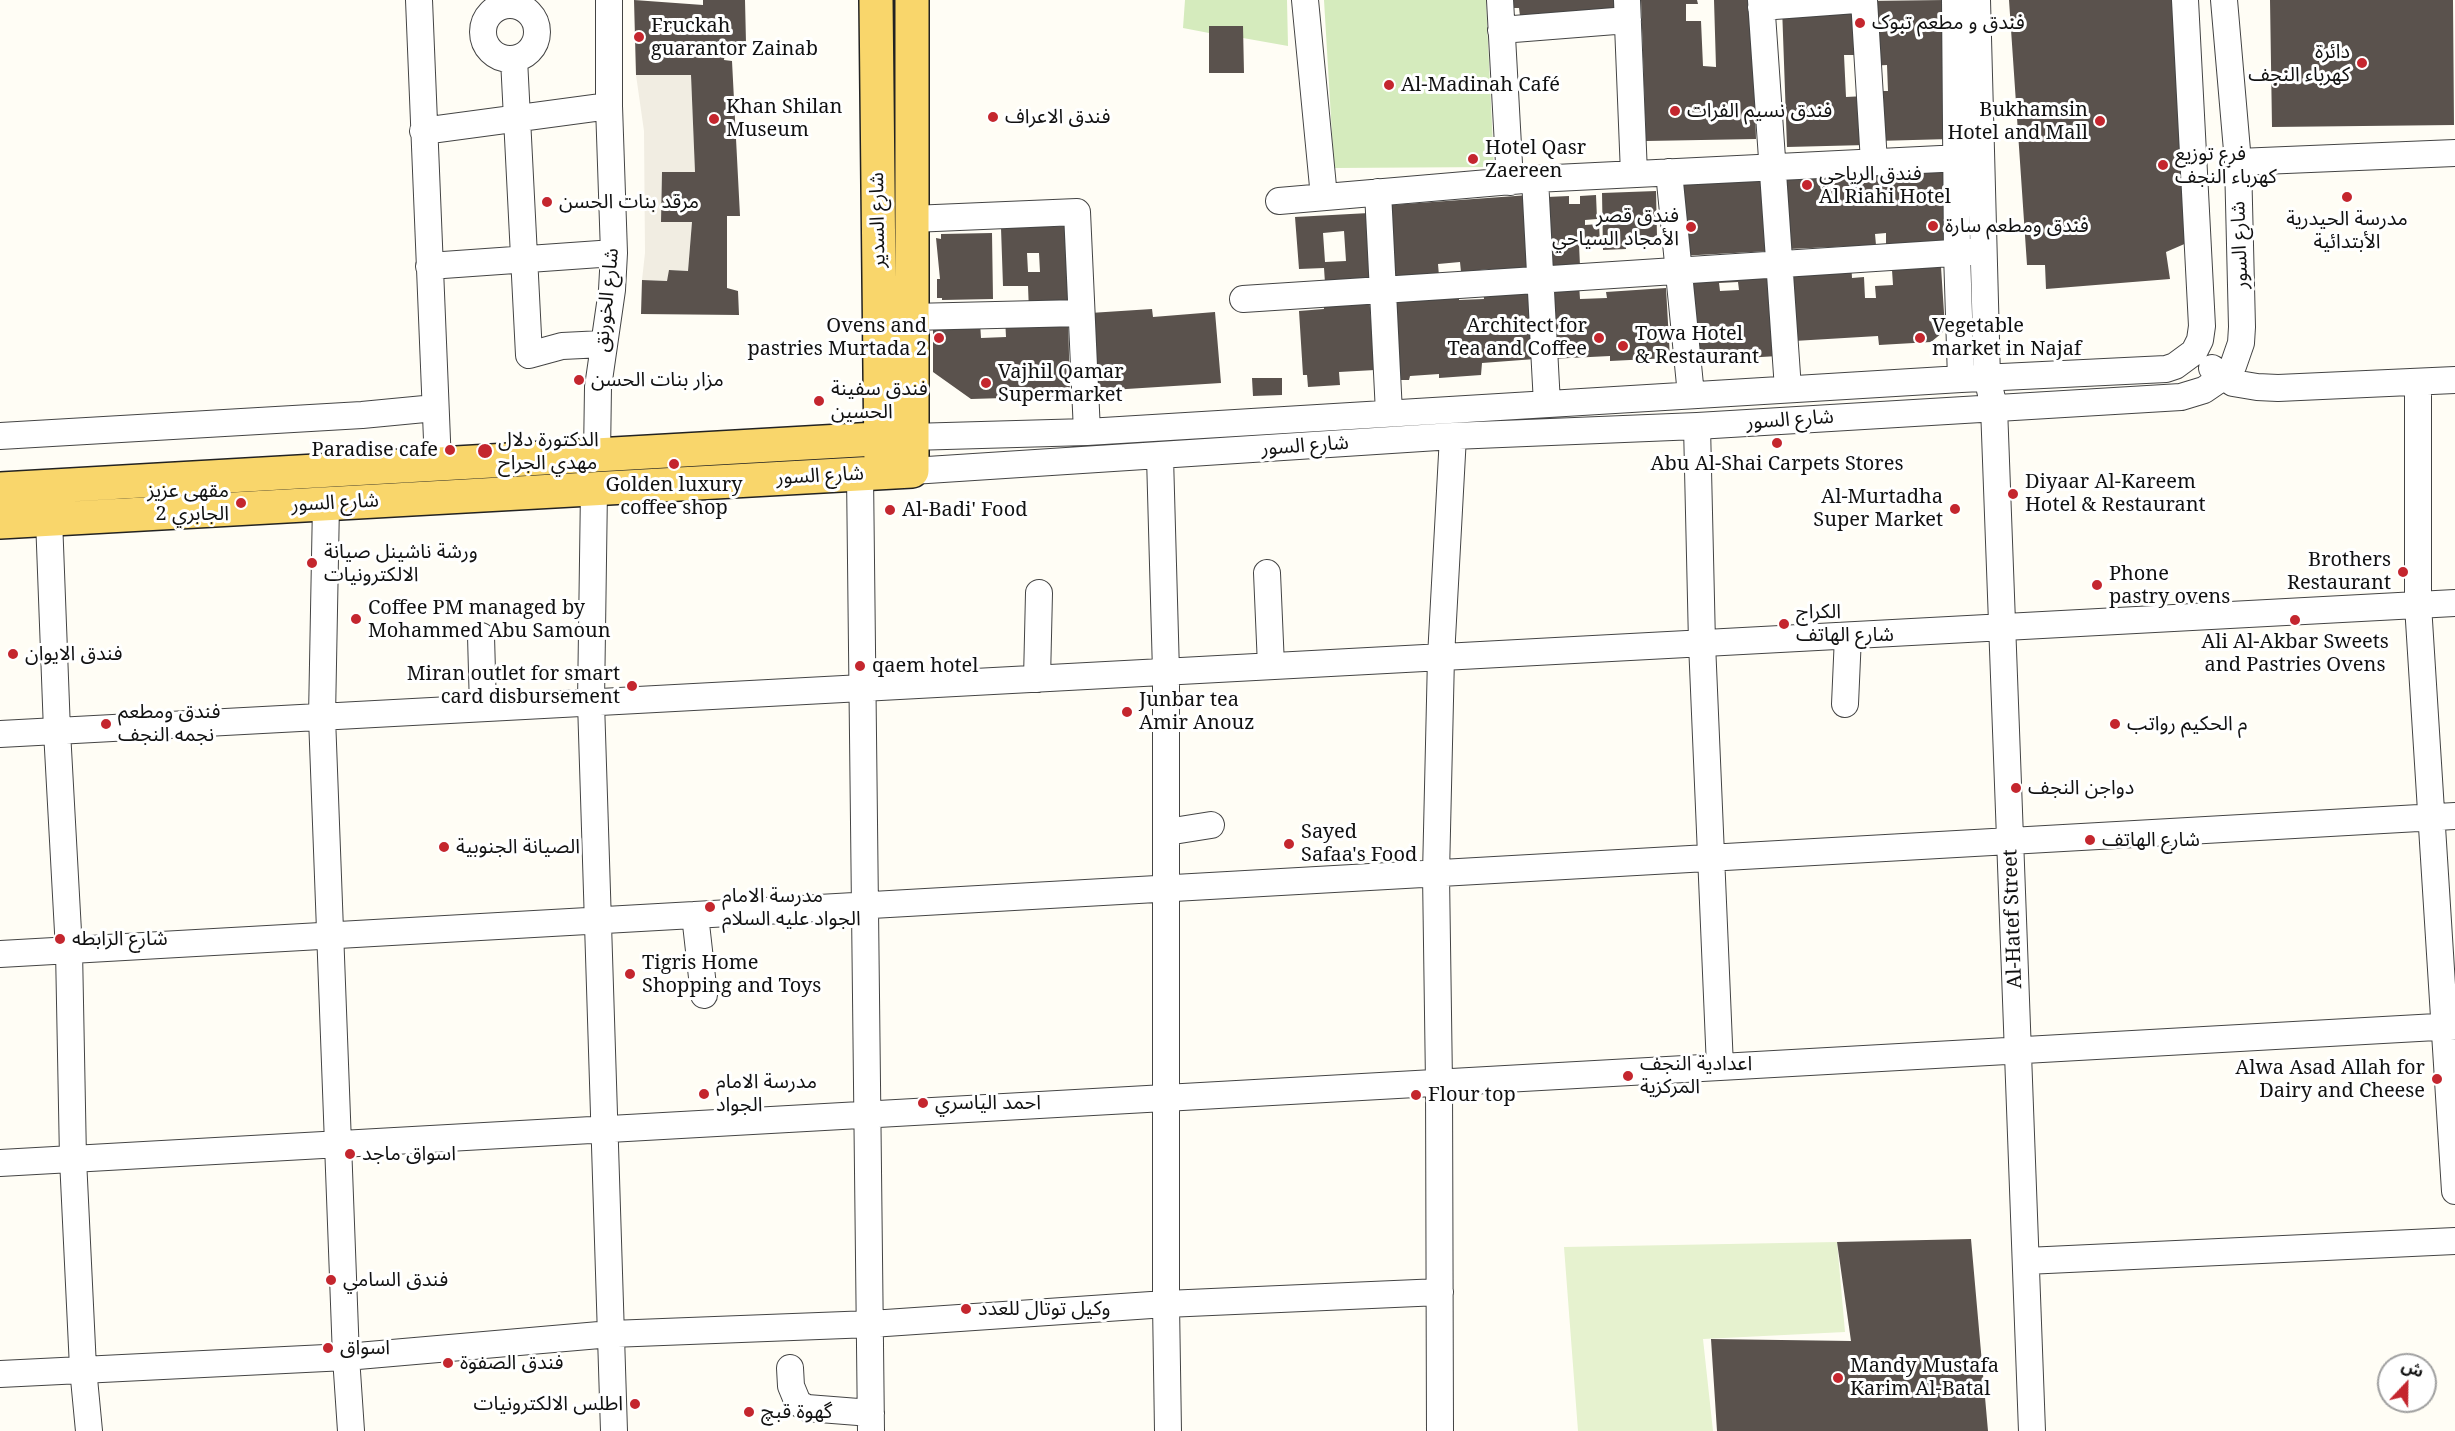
<!DOCTYPE html>
<meta charset="utf-8">
<style>
body{margin:0}
#map{position:relative;width:2455px;height:1431px;overflow:hidden;background:#fffdf5;font-family:"Noto Serif","Noto Sans Arabic",serif}
canvas{display:block}
.north{position:absolute;left:2377px;top:1353px;width:60px;height:60px;box-sizing:border-box;background:#fff;border:2px solid #a0a0a0;border-radius:50%;rotate:22deg;font-size:16px;font-weight:700;line-height:24px;text-align:center;color:#111}
.north::after{content:'';display:block;margin:auto;width:21px;height:27px;background:#c4262e;clip-path:polygon(50% 0,100% 100%,50% 72%,0 100%)}
</style>
<div id="map">
<canvas width="2455" height="1431"></canvas>
<div class="north">ش</div>
</div>
<script>
const c = document.querySelector('canvas').getContext('2d');
c.lineJoin = 'round';
function paint(path, color) {
  c.fillStyle = color;
  c.fill(path, 'evenodd');
}
function poly(rows) {
  const path = new Path2D();
  for (const r of rows) {
    if (r.length === 3) {
      path.moveTo(r[0] + r[2], r[1]);
      path.arc(r[0], r[1], r[2], 0, 2 * Math.PI);
      continue;
    }
    path.moveTo(r[0], r[1]);
    for (let i = 2; i < r.length; i += 2) path.lineTo(r[i], r[i + 1]);
  }
  return path;
}
function trace(path, color, width, dash) {
  c.strokeStyle = color;
  c.lineWidth = width;
  c.lineCap = dash ? 'butt' : 'round';
  c.setLineDash(dash || []);
  c.stroke(path);
}
function write(font, color, halo, rows, align = 'center') {
  c.font = font + ' "Noto Serif","Noto Sans Arabic",serif';
  c.lineWidth = 6;
  c.setLineDash([]);
  c.textBaseline = 'middle';
  c.strokeStyle = halo;
  c.fillStyle = color;
  for (const [text, x, y, turn = 0] of rows) {
    c.save();
    c.translate(x, y);
    c.rotate((+turn || 0) * Math.PI / 180);
    c.textAlign = isNaN(turn) ? turn : align;
    if (halo) c.strokeText(text, 0, 0);
    c.fillText(text, 0, 0);
    c.restore();
  }
}
paint(poly([
 [1185,0,1287,0,1288,46,1243,38,1243,26,1210,26,1209,33,1183,28],
 [1324,0,1486,0,1494,167,1334,168]
]), '#d5ebbd');
paint(poly([
 [1837,1242,1845,1332,1703,1339,1713,1431,1578,1431,1564,1247]
]), '#e6f2cf');
paint(poly([
 [636,75,691,75,695,172,662,172,661,222,692,222,688,271,670,270,667,281,642,280,645,253,644,131]
]), '#f1ede2');
paint(poly([
 [634,0,703,5,703,0,745,0,746,43,726,42,724,60,732,61,740,216,727,216,727,288,738,291,739,315,641,314,642,280,667,281,669,270,688,271,692,222,661,222,662,172,695,172,691,75,636,75],
 [1509,0,1622,0,1617,12,1520,16,1519,8,1510,8],
 [1641,0,1697,0,1698,4,1686,4,1686,21,1701,21,1703,66,1716,67,1714,0,1752,0,1756,139,1646,141],
 [1945,0,1950,139,1876,141,1874,91,1888,91,1887,65,1869,66,1866,1],
 [2009,0,2175,0,2189,242,2166,252,2170,279,2046,289,2045,265,2027,265],
 [2270,0,2453,0,2454,125,2272,127],
 [1856,4,1858,55,1844,55,1846,97,1865,96,1866,145,1787,147,1782,7],
 [1209,26,1243,26,1244,73,1209,73],
 [1945,167,1948,248,1886,250,1886,233,1875,234,1876,245,1789,249,1785,173],
 [1765,175,1770,251,1680,256,1677,179],
 [1656,191,1657,237,1626,238,1626,249,1603,250,1602,193],
 [1529,195,1535,271,1489,275,1489,269,1461,272,1460,262,1438,264,1439,276,1459,295,1459,300,1484,299,1483,288,1530,285,1535,359,1482,363,1481,375,1439,378,1439,374,1410,376,1409,380,1374,380,1375,370,1339,372,1340,385,1308,387,1307,375,1303,375,1299,311,1324,309,1323,298,1369,295,1374,360,1373,281,1325,283,1324,268,1299,269,1295,217,1369,213,1385,237,1393,237,1391,205],
 [1344,231,1346,261,1325,262,1323,233],
 [1596,195,1597,219,1585,220,1585,225,1599,224,1600,244,1579,244,1580,266,1550,267,1547,197,1569,196,1569,204,1580,204,1580,196],
 [1066,226,1069,310,1029,311,1028,286,1003,286,1001,228],
 [1027,253,1039,253,1040,272,1028,272],
 [992,233,993,299,942,300,942,298,937,298,937,279,940,279,936,238,941,239,941,234],
 [1851,261,1852,278,1864,277,1865,298,1876,298,1875,286,1893,285,1892,270,1941,267,1945,328,1942,333,1931,342,1879,345,1878,336,1794,341,1789,265],
 [1772,267,1778,356,1694,361,1687,272],
 [1738,282,1739,290,1720,291,1719,283],
 [1579,284,1580,299,1607,298,1606,292,1666,288,1670,358,1610,361,1610,356,1550,359,1545,285],
 [1152,309,1153,317,1215,312,1221,383,1095,391,1090,313],
 [1068,315,1070,396,971,399,933,372,933,324,980,322,981,338,1006,337,1005,318],
 [1252,378,1282,378,1282,395,1253,396],
 [1971,1239,1988,1431,1717,1431,1711,1339,1851,1341,1837,1242]
]), '#5a524d');
const minor = poly([
 [419,0,438,464],
 [1305,0,1324,197],
 [1500,0,1510,182],
 [1627,0,1634,174],
 [1761,0,1788,389],
 [1864,0,1874,162],
 [1955,0,1957,253,1961,379],
 [1977,0,1987,377,1994,407,2032,1431],
 [510,32,27],
 [1761,7,1856,0],
 [1501,30,1628,20],
 [514,59,529,355,562,346,603,344],
 [423,131,609,106],
 [2238,162,2455,153],
 [1669,172,1691,395],
 [1535,179,1547,404],
 [1378,192,1389,413],
 [1279,201,1535,179,1981,157],
 [912,219,1077,212,1087,432],
 [429,266,614,253],
 [1243,299,1983,251],
 [911,317,1081,313],
 [2212,368,2233,383,2257,387,2278,388,2455,380],
 [2418,382,2418,605,2455,1191],
 [1697,426,1702,643,1720,1067],
 [0,436,362,415,435,408],
 [911,437,1087,432,1961,379,2166,369,2175,366,2194,352,2200,340,2202,326,2185,0],
 [597,455,598,387,612,290,614,253,609,106,609,0],
 [1160,457,1166,672,1166,1304,1168,1431],
 [912,471,1453,436,1697,426,2181,397,2204,390,2223,377,2233,366,2241,343,2242,327,2238,162,2224,0],
 [860,474,871,1431],
 [594,489,591,702,614,1431],
 [326,504,322,717,346,1357,351,1431],
 [49,519,57,731,69,950,73,1159,83,1368,89,1431],
 [1267,573,1271,666],
 [481,636,483,708],
 [1037,679,1039,593],
 [1845,704,1848,636],
 [0,734,2455,603],
 [1167,832,1211,825],
 [695,915,704,995],
 [0,954,2455,816],
 [0,1163,2455,1026],
 [2026,1261,2455,1241],
 [790,1368,791,1386,798,1403,807,1408,871,1413],
 [0,1374,346,1357,611,1334,871,1324,1166,1304,1440,1292],
 [1440,1431,1439,1083,1436,874,1441,657,1453,436]
]);
const major = poly([
 [876,0,881,462],
 [0,489,911,437],
 [0,522,912,471,912,0]
]);
trace(minor, '#444', 28);
trace(major, '#222', 36);
trace(minor, '#fff', 26);
trace(major, '#f9d66b', 33);
for (const [x, y, r, color] of [
 [1860,23,6,"#c4262e"],
 [639,37,6,"#c4262e"],
 [2362,63,6,"#c4262e"],
 [1389,85,6,"#c4262e"],
 [1675,111,6,"#c4262e"],
 [993,117,6,"#c4262e"],
 [714,119,6,"#c4262e"],
 [2100,121,6,"#c4262e"],
 [1473,159,6,"#c4262e"],
 [2163,165,6,"#c4262e"],
 [1807,185,6,"#c4262e"],
 [2347,197,6,"#c4262e"],
 [547,202,6,"#c4262e"],
 [1933,226,6,"#c4262e"],
 [1691,227,6,"#c4262e"],
 [939,338,6,"#c4262e"],
 [1599,338,6,"#c4262e"],
 [1920,338,6,"#c4262e"],
 [1623,346,6,"#c4262e"],
 [579,380,6,"#c4262e"],
 [986,383,6,"#c4262e"],
 [819,401,6,"#c4262e"],
 [1777,443,6,"#c4262e"],
 [450,450,6,"#c4262e"],
 [485,451,8,"#c4262e"],
 [674,464,6,"#c4262e"],
 [2013,494,6,"#c4262e"],
 [241,503,6,"#c4262e"],
 [1955,509,6,"#c4262e"],
 [890,510,6,"#c4262e"],
 [312,563,6,"#c4262e"],
 [2403,572,6,"#c4262e"],
 [2097,585,6,"#c4262e"],
 [356,619,6,"#c4262e"],
 [2295,620,6,"#c4262e"],
 [1784,624,6,"#c4262e"],
 [13,654,6,"#c4262e"],
 [860,666,6,"#c4262e"],
 [632,686,6,"#c4262e"],
 [1127,712,6,"#c4262e"],
 [106,724,6,"#c4262e"],
 [2115,724,6,"#c4262e"],
 [2016,788,6,"#c4262e"],
 [2090,840,6,"#c4262e"],
 [1289,844,6,"#c4262e"],
 [444,847,6,"#c4262e"],
 [710,907,6,"#c4262e"],
 [60,939,6,"#c4262e"],
 [630,974,6,"#c4262e"],
 [1628,1076,6,"#c4262e"],
 [2437,1079,6,"#c4262e"],
 [704,1094,6,"#c4262e"],
 [1416,1095,6,"#c4262e"],
 [923,1103,6,"#c4262e"],
 [350,1154,6,"#c4262e"],
 [331,1280,6,"#c4262e"],
 [966,1309,6,"#c4262e"],
 [328,1348,6,"#c4262e"],
 [448,1363,6,"#c4262e"],
 [1838,1378,6,"#c4262e"],
 [635,1404,6,"#c4262e"],
 [749,1412,6,"#c4262e"]
]) {
  const dot = new Path2D();
  dot.arc(x, y, r, 0, 2 * Math.PI);
  c.fillStyle = color;
  c.fill(dot);
  trace(dot, '#fff', 2);
}
write('20px', '#111', '#fff', [
 ["فندق و مطعم تبوک",1872,23],
 ["Fruckah",651,26],
 ["guarantor Zainab",651,49],
 ["دائرة",2350,52,"right"],
 ["كهرباء النجف",2350,75,"right"],
 ["Al-Madinah Café",1401,85],
 ["Khan Shilan",726,107],
 ["Museum",726,130],
 ["Bukhamsin",2088,110,"right"],
 ["Hotel and Mall",2088,133,"right"],
 ["فندق نسيم الفرات",1687,111],
 ["فندق الاعراف",1005,117],
 ["Hotel Qasr",1485,148],
 ["Zaereen",1485,171],
 ["فرع توزيع",2175,154],
 ["كهرباء النجف",2175,177],
 ["فندق الرياحي",1819,174],
 ["Al Riahi Hotel",1819,197],
 ["مرقد بنات الحسن",559,202],
 ["فندق قصر",1679,216,"right"],
 ["الأمجاد السياحي",1679,239,"right"],
 ["مدرسة الحيدرية",2347,219,"center"],
 ["الأبتدائية",2347,242,"center"],
 ["فندق ومطعم سارة",1945,226],
 ["Ovens and",927,326,"right"],
 ["pastries Murtada 2",927,349,"right"],
 ["Architect for",1587,326,"right"],
 ["Tea and Coffee",1587,349,"right"],
 ["Vegetable",1932,326],
 ["market in Najaf",1932,349],
 ["Towa Hotel",1635,334],
 ["& Restaurant",1635,357],
 ["Vajhil Qamar",998,372],
 ["Supermarket",998,395],
 ["مزار بنات الحسن",591,380],
 ["فندق سفينة",831,389],
 ["الحسين",831,412],
 ["الدكتورة دلال",498,440],
 ["مهدي الجراح",498,463],
 ["Paradise cafe",438,450,"right"],
 ["Abu Al-Shai Carpets Stores",1777,464,"center"],
 ["Diyaar Al-Kareem",2025,482],
 ["Hotel & Restaurant",2025,505],
 ["Golden luxury",674,485,"center"],
 ["coffee shop",674,508,"center"],
 ["مقهى عزيز",229,491,"right"],
 ["الجابري 2",229,514,"right"],
 ["Al-Murtadha",1943,497,"right"],
 ["Super Market",1943,520,"right"],
 ["Al-Badi' Food",902,510],
 ["ورشة ناشينل صيانة",324,552],
 ["الالكترونيات",324,575],
 ["Brothers",2391,560,"right"],
 ["Restaurant",2391,583,"right"],
 ["Phone",2109,574],
 ["pastry ovens",2109,597],
 ["Coffee PM managed by",368,608],
 ["Mohammed Abu Samoun",368,631],
 ["الكراج",1796,612],
 ["شارع الهاتف",1796,635],
 ["Ali Al-Akbar Sweets",2295,642,"center"],
 ["and Pastries Ovens",2295,665,"center"],
 ["فندق الايوان",25,654],
 ["qaem hotel",872,666],
 ["Miran outlet for smart",620,674,"right"],
 ["card disbursement",620,697,"right"],
 ["Junbar tea",1139,700],
 ["Amir Anouz",1139,723],
 ["فندق ومطعم",118,712],
 ["نجمه النجف",118,735],
 ["م الحكيم رواتب",2127,724],
 ["دواجن النجف",2028,788],
 ["Sayed",1301,832],
 ["Safaa's Food",1301,855],
 ["شارع الهاتف",2102,840],
 ["الصيانة الجنوبية",456,847],
 ["مدرسة الامام",722,896],
 ["الجواد عليه السلام",722,919],
 ["شارع الرابطه",72,939],
 ["Tigris Home",642,963],
 ["Shopping and Toys",642,986],
 ["اعدادية النجف",1640,1064],
 ["المركزية",1640,1087],
 ["Alwa Asad Allah for",2425,1068,"right"],
 ["Dairy and Cheese",2425,1091,"right"],
 ["مدرسة الامام",716,1082],
 ["الجواد",716,1105],
 ["Flour top",1428,1095],
 ["احمد الياسري",935,1103],
 ["اسواق ماجد",362,1154],
 ["فندق السامي",343,1280],
 ["وكيل توتال للعدد",978,1309],
 ["اسواق",340,1348],
 ["فندق الصفوة",460,1363],
 ["Mandy Mustafa",1850,1366],
 ["Karim Al-Batal",1850,1389],
 ["اطلس الالكترونيات",623,1404,"right"],
 ["گهوة قبچ",761,1412]
], 'left');
write('20px', '#111', '#fff', [
 ["شارع السدير",878,220,-91],
 ["شارع السور",2240,245,-92],
 ["شارع الخورنق",607,300,-84],
 ["شارع السور",1790,420,-4],
 ["شارع السور",1305,446,-4],
 ["شارع السور",820,476,-3],
 ["شارع السور",335,503,-3],
 ["Al-Hatef Street",2013,919,-92]
]);
</script>
